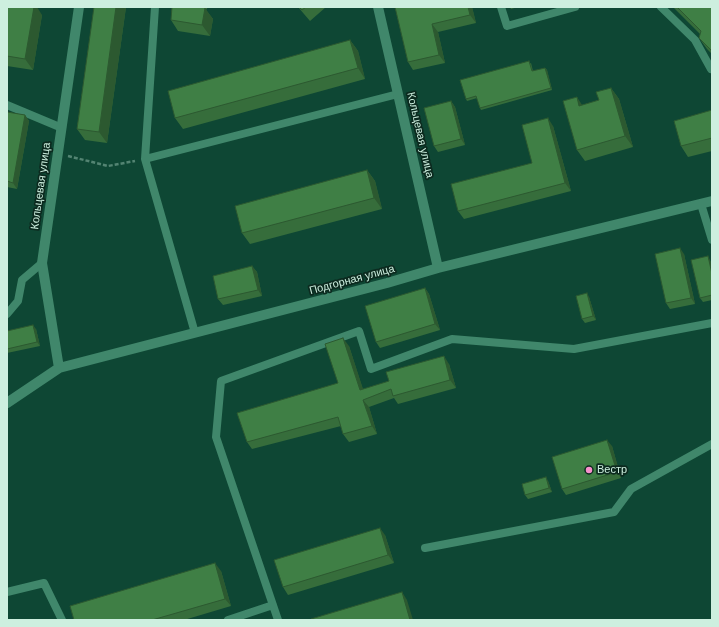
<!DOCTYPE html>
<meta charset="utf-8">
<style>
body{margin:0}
#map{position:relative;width:719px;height:627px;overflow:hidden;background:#0e4734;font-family:Helvetica,sans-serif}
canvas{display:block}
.frame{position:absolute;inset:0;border:8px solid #cdefdf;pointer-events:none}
</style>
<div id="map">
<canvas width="719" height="627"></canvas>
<div class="frame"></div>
</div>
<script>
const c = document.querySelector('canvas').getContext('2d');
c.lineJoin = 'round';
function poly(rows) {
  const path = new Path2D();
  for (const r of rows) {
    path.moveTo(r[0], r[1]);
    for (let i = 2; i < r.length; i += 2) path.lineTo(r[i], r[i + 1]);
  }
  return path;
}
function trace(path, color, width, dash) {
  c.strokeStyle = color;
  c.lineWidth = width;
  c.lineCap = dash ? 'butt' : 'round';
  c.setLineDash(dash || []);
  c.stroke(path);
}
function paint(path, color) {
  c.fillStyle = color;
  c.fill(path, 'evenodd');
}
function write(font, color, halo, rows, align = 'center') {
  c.font = font + ' Helvetica,sans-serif';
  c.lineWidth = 3.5;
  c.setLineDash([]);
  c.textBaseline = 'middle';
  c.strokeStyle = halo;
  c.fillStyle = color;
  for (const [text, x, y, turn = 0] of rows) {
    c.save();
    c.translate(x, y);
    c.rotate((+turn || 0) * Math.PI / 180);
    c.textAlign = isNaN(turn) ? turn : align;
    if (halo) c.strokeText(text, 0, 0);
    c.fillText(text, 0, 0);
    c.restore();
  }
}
trace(poly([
 [68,156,108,166,135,161]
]), '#538472', 2.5, [4, 2]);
trace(poly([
 [155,7,145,159,195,333],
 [501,7,507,26,575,7],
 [661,7,695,40,711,69],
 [7,105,62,128],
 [145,159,398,94],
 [701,204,712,240],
 [7,314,18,301,22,280,42,263],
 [425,548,614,512,631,489,712,444],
 [7,592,44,583,62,620],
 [228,620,273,605],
 [278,620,216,437,221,381,359,331,371,369,452,339,574,349,712,323]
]), '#40876b', 8);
trace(poly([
 [378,7,438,268],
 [59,368,42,263,79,7],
 [7,403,59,368,387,283,438,268,712,201]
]), '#40876b', 10);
paint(poly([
 [94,7,126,7,107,143,85,140,77,129],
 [172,7,208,7,206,10,213,19,210,36,178,31,171,20],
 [298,7,326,7,310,21],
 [395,7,472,7,476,23,438,32,445,63,413,70,408,62],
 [510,7,518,7,511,9],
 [673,7,712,7,712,54,707,49,699,38,700,34],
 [7,9,42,15,33,70,7,66],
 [350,40,358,51,365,79,183,129,175,118],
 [531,63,533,71,545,68,547,70,552,90,481,110,480,108,477,98,467,101,466,99],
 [611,88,619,99,633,147,585,161,577,150,582,105,599,100],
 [451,101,455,107,465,145,438,152,434,146],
 [712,110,712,151,688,157,681,146],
 [7,112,25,115,29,121,17,189,7,187],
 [553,126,571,191,464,219,458,211,532,163],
 [367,170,375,181,382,209,250,244,242,233],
 [684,254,695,304,670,309,666,303],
 [710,260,712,266,712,300,703,302,700,298],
 [252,266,257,272,262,296,223,305,218,299],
 [425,288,429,294,440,330,380,348,376,342],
 [589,297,596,320,585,323,582,319],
 [36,329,40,346,7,353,7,331],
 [349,346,363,390,449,364,456,388,398,404,394,398,369,407,377,434,349,442,343,434,341,426,252,449,247,442,338,383],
 [612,446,621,478,566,495,562,489],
 [548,481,552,492,528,499,525,495],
 [385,535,394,563,288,595,283,587],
 [221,571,231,606,184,620,74,620]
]), '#366d3b');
paint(poly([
 [34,7,37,7,42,15,33,70,25,59],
 [116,7,126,7,107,143,99,132],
 [468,7,472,7,476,23,470,15],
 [205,8,213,19,210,36,202,25],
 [432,24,438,32,445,63,439,55],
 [350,40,358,51,365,79,358,68],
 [545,68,547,70,552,90,551,88],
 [611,88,619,99,633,147,625,136],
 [577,97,584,108,579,106],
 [451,101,455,107,465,145,461,139],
 [25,115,29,121,17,189,13,183],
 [548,118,553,126,571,191,565,183],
 [367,170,375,181,382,209,374,198],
 [680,248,684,254,695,304,691,298],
 [708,256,710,260,712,266,712,274],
 [252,266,257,272,262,296,258,290],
 [425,288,429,294,440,330,435,324],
 [587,293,589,297,596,320,593,316],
 [33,325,36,329,40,346,37,342],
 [343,338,349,346,366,398,360,390],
 [444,356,449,364,456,388,450,380],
 [363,400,369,407,377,434,372,426],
 [607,440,612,446,621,478,617,472],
 [546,477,548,481,552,492,549,488],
 [380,528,385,535,394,563,388,555],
 [215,563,221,571,231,606,225,599],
 [402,592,407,600,413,620,410,620]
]), '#2c5930');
const building = poly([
 [7,7,34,7,25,59,7,56,7,7],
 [94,7,116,7,99,132,77,129,94,7],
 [172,7,203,7,205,8,202,25,171,20,172,7],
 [299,7,306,7,302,10,299,7],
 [395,7,468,7,470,15,432,24,439,55,408,62,395,7],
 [677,7,712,7,712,51,699,38,701,31,677,7],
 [350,40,358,68,175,118,168,91,350,40],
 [529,61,532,71,545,68,551,88,480,108,476,96,466,99,460,80,529,61],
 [611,88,625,136,577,150,563,101,577,97,579,106,599,100,596,92,611,88],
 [451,101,461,139,434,146,424,108,451,101],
 [712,110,712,138,681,146,674,121,712,110],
 [7,112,25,115,13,183,7,181,7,112],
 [548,118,565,183,458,211,451,184,532,163,522,125,548,118],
 [367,170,374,198,242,233,235,206,367,170],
 [680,248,691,298,666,303,655,254,680,248],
 [708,256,712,274,712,295,700,298,691,260,708,256],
 [252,266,258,290,218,299,213,276,252,266],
 [425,288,435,324,376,342,365,306,425,288],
 [587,293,593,316,582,319,576,296,587,293],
 [33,325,37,342,7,349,7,331,33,325],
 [343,338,360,390,389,381,386,372,444,356,450,380,393,396,391,389,363,400,372,426,343,434,338,417,247,442,237,413,338,383,325,344,343,338],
 [607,440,617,472,562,489,552,457,607,440],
 [546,477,549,488,525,495,522,484,546,477],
 [380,528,388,555,283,587,274,560,380,528],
 [215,563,225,599,152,620,74,620,70,606,215,563],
 [402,592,410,620,311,620,311,619,402,592]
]);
paint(building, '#3f7f45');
trace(building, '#2c5930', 1);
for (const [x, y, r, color] of [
 [589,470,4,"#f890cb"]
]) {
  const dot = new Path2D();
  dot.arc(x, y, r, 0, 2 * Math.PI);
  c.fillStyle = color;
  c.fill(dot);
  trace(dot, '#0c2a1f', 1.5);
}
write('11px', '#cdefdf', '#0c2a1f', [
 ["Кольцевая улица",420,135,77],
 ["Кольцевая улица",41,186,-82],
 ["Подгорная улица",352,280,-15]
]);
write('11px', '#cdefdf', '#0c2a1f', [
 ["Вестр",597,470]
], 'left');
</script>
